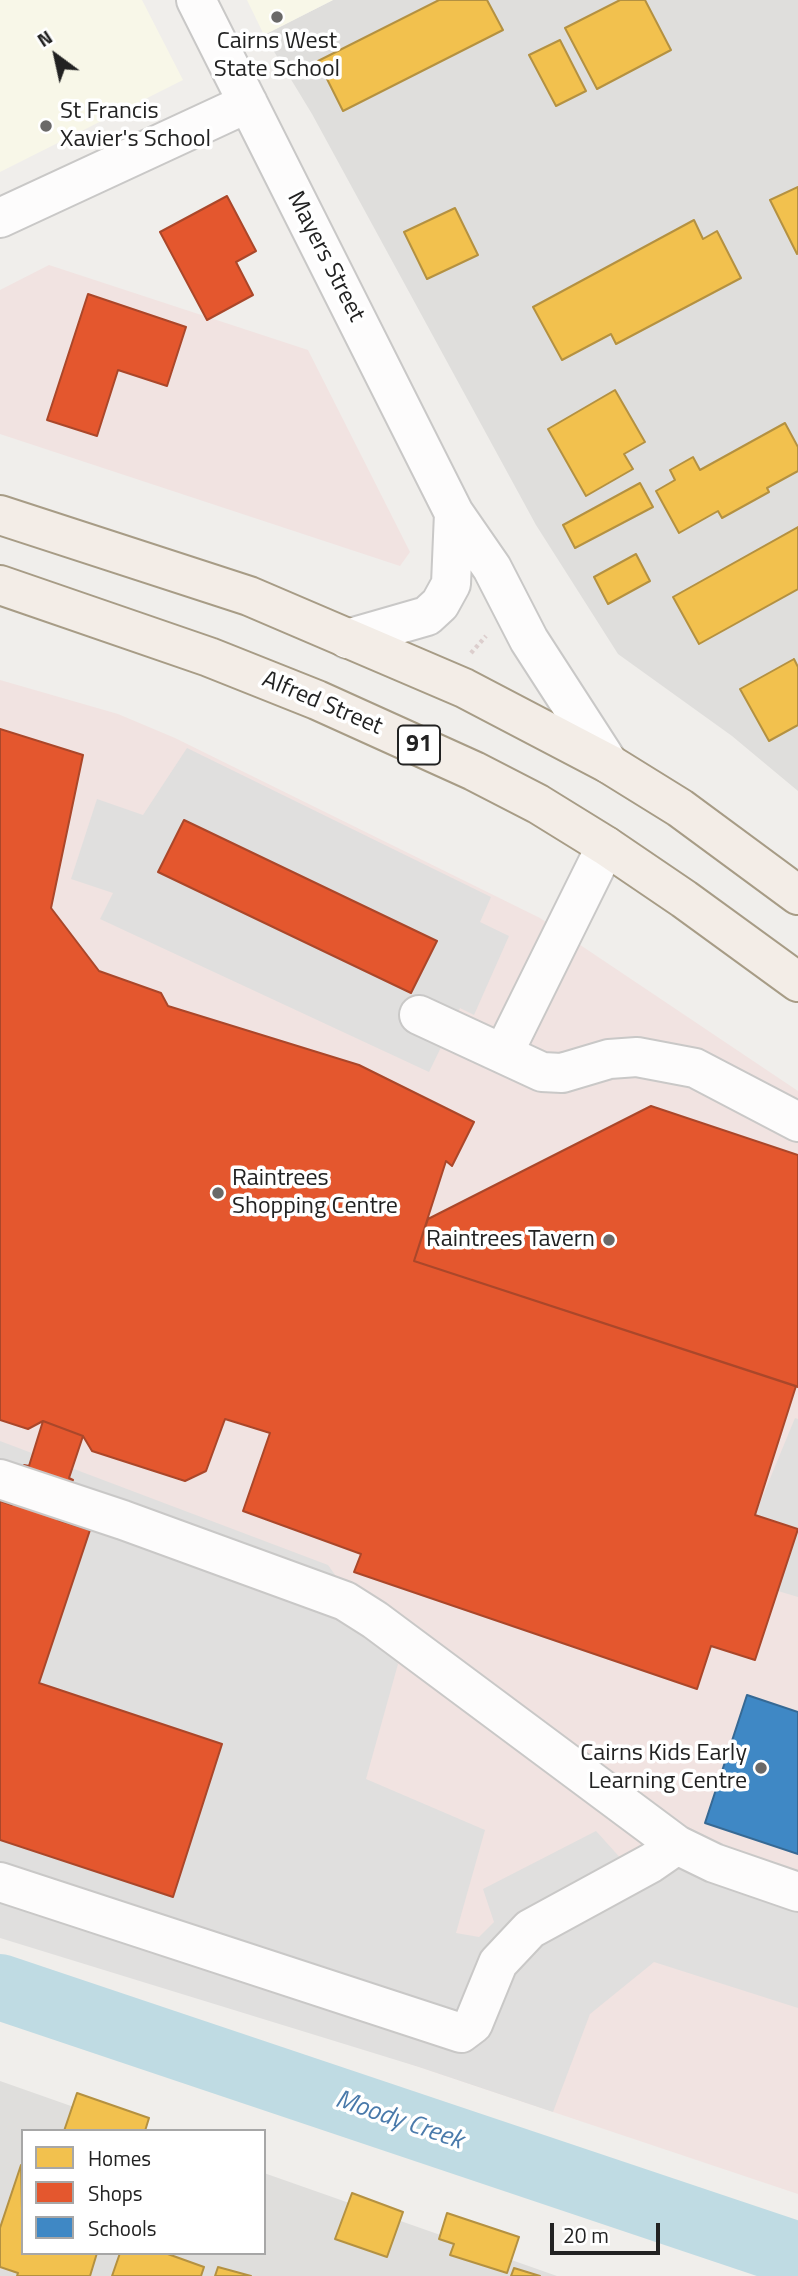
<!DOCTYPE html>
<style>
body{margin:0}
#map{position:relative;width:798px;height:2276px;overflow:hidden;background:#f0eeeb;font-family:"Titillium Web",sans-serif}
canvas{display:block}
.legend{position:absolute;left:21px;top:2129px;width:245px;height:126px;box-sizing:border-box;background:#fff;border:2px solid #a7a7a7;margin:0;padding:9px 12px;list-style:none;font-size:21px;color:#222}
.legend li{display:flex;align-items:center;gap:14px;height:35px}
.legend b{width:35px;border:2px solid #a7a7a7}
.north{position:absolute;left:21px;top:21px;width:70px;height:70px;-webkit-text-stroke:5px #fff;paint-order:stroke;rotate:327deg;font-size:19px;font-weight:700;line-height:28px;text-align:center;color:#222}
.north::after{content:'';display:block;margin:auto;width:24px;height:32px;background:#222;clip-path:polygon(50% 0,100% 100%,50% 72%,0 100%)}
.scale{position:absolute;left:550px;top:2223px;width:110px;height:32px;box-sizing:border-box;border:4px solid #222;border-top:0;padding-left:9px;font-size:21px;line-height:24px;white-space:nowrap;color:#222;-webkit-text-stroke:5px #fff;paint-order:stroke}
</style>
<div id="map">
<canvas width="798" height="2276"></canvas>
<ul class="legend">
<li><b style="height:19px;background:#f2c14e"></b>Homes</li>
<li><b style="height:19px;background:#e4572e"></b>Shops</li>
<li><b style="height:19px;background:#3f88c5"></b>Schools</li>
</ul>
<div class="north">N</div>
<div class="scale">20 m</div>
</div>
<script>
const c = document.querySelector('canvas').getContext('2d');
c.lineJoin = 'round';
function paint(path, color) {
  c.fillStyle = color;
  c.fill(path, 'evenodd');
}
function poly(rows) {
  const path = new Path2D();
  for (const r of rows) {
    path.moveTo(r[0], r[1]);
    for (let i = 2; i < r.length; i += 2) path.lineTo(r[i], r[i + 1]);
  }
  return path;
}
function trace(path, color, width, dash) {
  c.strokeStyle = color;
  c.lineWidth = width;
  c.lineCap = dash ? 'butt' : 'round';
  c.setLineDash(dash || []);
  c.stroke(path);
}
function write(font, color, halo, rows, align = 'center') {
  c.font = font + ' "Titillium Web",sans-serif';
  c.lineWidth = 7;
  c.setLineDash([]);
  c.textBaseline = 'middle';
  c.strokeStyle = halo;
  c.fillStyle = color;
  for (const [text, x, y, turn = 0] of rows) {
    c.save();
    c.translate(x, y);
    c.rotate((+turn || 0) * Math.PI / 180);
    c.textAlign = isNaN(turn) ? turn : align;
    if (halo) c.strokeText(text, 0, 0);
    c.fillText(text, 0, 0);
    c.restore();
  }
}
paint(poly([
 [333,0,798,0,798,791,732,736,618,654,536,525,312,114,264,35],
 [0,2081,142,2131,23,2131,23,2253,264,2253,264,2173,557,2276,0,2276]
]), '#dfdedc');
paint(poly([
 [49,265,308,350,410,552,400,566,0,434,0,290],
 [0,680,118,714,175,738,540,918,798,1091,798,2194,183,1988,0,1933]
]), '#f1e3e1');
paint(poly([
 [0,0,142,0,183,80,0,172],
 [247,0,333,0,264,35]
]), '#f8f7e8');
paint(poly([
 [187,748,491,897,480,922,509,936,474,1015,460,1008,429,1072,100,919,113,893,71,879,97,799,143,815],
 [795,1418,798,1419,798,1528,755,1515],
 [0,1441,328,1565,398,1664,366,1779,485,1830,456,1933,479,1937,494,1922,483,1889,596,1831,633,1872,677,1845,798,1887,798,2008,654,1962,590,2014,553,2112,419,2067,0,1938],
 [798,1529,798,1597,778,1591]
]), '#e0dfde');
const homes = poly([
 [439,0,487,0,503,30,343,111,318,61,439,0],
 [620,0,645,0,671,50,597,89,565,28,620,0],
 [560,40,586,91,556,106,529,55,560,40],
 [798,187,798,253,797,254,770,200,798,187],
 [455,208,478,255,427,279,404,232,455,208],
 [694,220,703,239,717,231,741,278,616,344,611,334,562,360,533,307,694,220],
 [615,390,645,442,624,454,633,469,586,496,548,429,615,390],
 [785,423,798,447,798,471,767,488,769,492,722,518,718,511,679,533,656,491,675,480,670,470,693,457,700,470,785,423],
 [640,483,653,507,575,548,563,525,640,483],
 [798,527,798,589,699,644,673,597,798,527],
 [636,554,650,581,608,604,594,577,636,554],
 [794,659,798,667,798,725,769,741,740,689,794,659],
 [77,2093,149,2118,145,2131,64,2131,77,2093],
 [21,2165,23,2253,97,2253,90,2276,17,2276,18,2273,0,2267,0,2228,21,2165],
 [352,2193,403,2212,387,2257,335,2239,352,2193],
 [447,2213,519,2237,507,2273,450,2255,454,2244,439,2239,447,2213],
 [120,2253,165,2253,204,2267,201,2276,112,2276,120,2253],
 [218,2267,251,2276,215,2276,218,2267],
 [514,2268,540,2276,511,2276,514,2268]
]);
paint(homes, '#f2c14e');
trace(homes, '#b49141', 2);
const shops = poly([
 [227,196,256,251,236,262,253,295,207,320,160,232,227,196],
 [88,294,186,327,167,386,118,370,97,436,47,420,88,294],
 [0,729,83,755,51,908,99,971,161,993,168,1006,359,1065,474,1122,452,1166,446,1161,414,1261,796,1386,755,1515,798,1529,755,1660,711,1646,697,1689,354,1572,361,1554,243,1511,270,1433,225,1419,206,1471,185,1481,92,1451,83,1436,43,1421,28,1429,0,1420,0,729],
 [184,820,437,941,411,993,158,872,184,820],
 [651,1106,798,1155,798,1387,414,1261,428,1219,651,1106],
 [43,1421,83,1436,69,1478,73,1480,60,1501,58,1520,90,1530,39,1683,222,1744,173,1897,0,1840,0,1501,12,1505,23,1489,24,1465,29,1466,43,1421]
]);
paint(shops, '#e4572e');
trace(shops, '#aa472a', 2);
const schools = poly([
 [747,1695,798,1712,798,1854,705,1823,747,1695]
]);
paint(schools, '#3f88c5');
trace(schools, '#366994', 2);
trace(poly([
 [0,1987,798,2255]
]), '#bfdbe3', 66);
const minor = poly([
 [196,0,454,513,492,568,529,640,609,764],
 [0,218,248,103],
 [347,639,427,616,440,604,451,584,454,513],
 [419,1015,542,1072,562,1073,609,1059,637,1057,695,1068,798,1122],
 [503,1054,606,846],
 [0,1479,123,1520,345,1601,375,1620,677,1845],
 [0,1882,461,2033,473,2024,498,1963,530,1929,651,1863,677,1845,714,1863,798,1892]
]);
const major = poly([
 [0,515,249,596,464,688,609,764,680,808,798,895],
 [0,585,209,657,317,700,474,771,538,804,606,846,684,899,798,982]
]);
trace(minor, '#c9c8c7', 42);
trace(major, '#a79c86', 42);
trace(poly([
 [471,653,486,636]
]), '#dccecd', 4.5, [3.5, 3.5]);
trace(minor, '#fdfcfc', 38);
trace(major, '#f3ede7', 38);
for (const [x, y, r, color] of [
 [277,17,7,"#6a6968"],
 [46,126,7,"#6a6968"],
 [218,1193,7,"#6a6968"],
 [609,1240,7,"#6a6968"],
 [761,1768,7,"#6a6968"]
]) {
  const dot = new Path2D();
  dot.arc(x, y, r, 0, 2 * Math.PI);
  c.fillStyle = color;
  c.fill(dot);
  trace(dot, '#fff', 2.5);
}
for (const [x, y, w] of [
 [419,745,42]
]) {
  const box = new Path2D();
  box.roundRect(x - w / 2, y - 19.5, w, 39, 5);
  c.fillStyle = '#fff';
  c.fill(box);
  trace(box, '#222', 2);
}
write('bold 23px', '#222', null, [
 ["91",419,745]
]);
write('24px', '#222', '#fff', [
 ["Cairns West",277,42,"center"],
 ["State School",277,70,"center"],
 ["St Francis",60,112],
 ["Xavier's School",60,140],
 ["Raintrees",232,1179],
 ["Shopping Centre",232,1207],
 ["Raintrees Tavern",595,1240,"right"],
 ["Cairns Kids Early",747,1754,"right"],
 ["Learning Centre",747,1782,"right"]
], 'left');
write('24px', '#222', '#fff', [
 ["Mayers Street",325,257,63],
 ["Alfred Street",322,704,23]
]);
write('italic 26px', '#4a7aab', '#fff', [
 ["Moody Creek",399,2121,19]
]);
</script>
